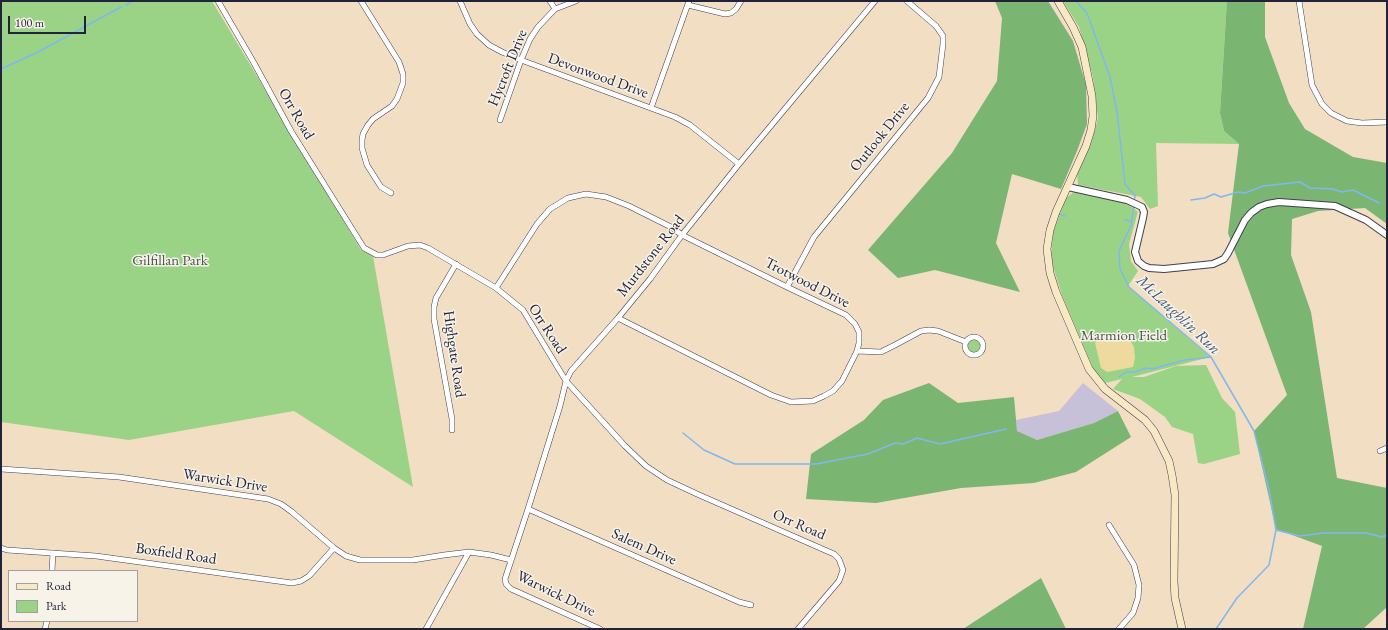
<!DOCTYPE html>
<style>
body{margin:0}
#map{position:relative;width:1388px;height:630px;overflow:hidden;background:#f2dec2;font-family:"EB Garamond",serif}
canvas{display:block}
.frame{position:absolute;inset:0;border:2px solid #22223b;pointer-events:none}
.legend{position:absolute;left:8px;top:570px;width:130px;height:52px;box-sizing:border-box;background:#f7f3e8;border:1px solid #a29fa3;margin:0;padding:5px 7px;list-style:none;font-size:12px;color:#22223b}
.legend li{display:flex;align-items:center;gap:8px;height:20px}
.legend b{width:20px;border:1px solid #a29fa3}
.scale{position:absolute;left:8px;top:16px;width:78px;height:18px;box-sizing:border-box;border:2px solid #22223b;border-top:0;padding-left:5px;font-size:12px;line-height:14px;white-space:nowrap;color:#22223b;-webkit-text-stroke:3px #f7f3e8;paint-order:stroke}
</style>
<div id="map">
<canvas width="1388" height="630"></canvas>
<div class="frame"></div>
<ul class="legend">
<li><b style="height:5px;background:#f8e8c3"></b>Road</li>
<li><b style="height:11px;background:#9ad385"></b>Park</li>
</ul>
<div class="scale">100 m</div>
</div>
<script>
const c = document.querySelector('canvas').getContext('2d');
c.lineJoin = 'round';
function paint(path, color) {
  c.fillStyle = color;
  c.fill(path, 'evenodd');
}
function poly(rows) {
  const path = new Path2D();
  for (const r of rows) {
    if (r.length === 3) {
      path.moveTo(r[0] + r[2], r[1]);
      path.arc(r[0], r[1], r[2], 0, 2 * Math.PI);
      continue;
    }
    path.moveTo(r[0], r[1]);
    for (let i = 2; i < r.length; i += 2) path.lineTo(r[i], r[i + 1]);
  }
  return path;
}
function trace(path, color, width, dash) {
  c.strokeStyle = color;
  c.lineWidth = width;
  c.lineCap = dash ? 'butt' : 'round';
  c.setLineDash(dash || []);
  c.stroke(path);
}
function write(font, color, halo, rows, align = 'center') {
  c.font = font + ' "EB Garamond",serif';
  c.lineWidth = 3;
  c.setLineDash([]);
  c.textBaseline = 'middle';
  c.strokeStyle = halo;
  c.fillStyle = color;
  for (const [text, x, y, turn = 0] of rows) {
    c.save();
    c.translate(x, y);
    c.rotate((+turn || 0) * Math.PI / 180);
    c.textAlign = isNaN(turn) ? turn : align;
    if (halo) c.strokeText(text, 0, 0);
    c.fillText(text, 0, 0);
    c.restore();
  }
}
paint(poly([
 [1083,383,1118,411,1094,423,1037,440,1017,431,1016,420,1059,411]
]), '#c6c0d9');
paint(poly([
 [1,1,212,1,361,250,373,256,413,487,294,411,129,440,1,422],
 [1063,1,1227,1,1220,113,1224,131,1239,144,1156,143,1158,206,1150,209,1141,197,1078,185,1077,174,1092,141,1098,118,1093,77,1079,27],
 [1075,191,1125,201,1138,212,1129,244,1131,261,1138,271,1128,286,1210,357,1132,377,1144,377,1176,366,1206,365,1222,398,1235,412,1240,454,1204,464,1198,463,1193,434,1172,427,1165,417,1140,399,1113,389,1122,379,1105,383,1094,370,1062,295,1051,260,1053,233,1066,198],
 [974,346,6]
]), '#9ad385');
paint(poly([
 [995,1,1048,1,1073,41,1086,85,1087,124,1077,151,1061,189,1012,174,996,243,1020,292,935,270,898,278,868,250,952,153,997,81,1002,18],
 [1227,1,1265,1,1265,37,1289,103,1305,129,1353,157,1387,163,1387,224,1365,208,1318,211,1292,219,1291,255,1311,312,1337,478,1387,488,1387,607,1363,629,1303,629,1322,546,1276,529,1254,431,1287,395,1228,233,1239,144,1224,131,1220,113],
 [929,383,958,403,1014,397,1017,431,1037,440,1094,423,1118,411,1131,437,1076,472,1034,483,961,488,876,503,806,499,811,454,864,420,883,400],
 [1041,578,1066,629,963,629]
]), '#7bb572');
paint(poly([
 [1114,333,1126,338,1131,342,1134,347,1135,358,1133,367,1107,372,1101,368,1095,343,1101,337,1107,334]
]), '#eeda9e');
trace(poly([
 [1076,1,1087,13,1110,77,1117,112,1125,184,1135,196,1134,202],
 [126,5,133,1],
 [1,69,38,52,121,7],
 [1191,200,1205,198,1214,194,1221,197,1238,192,1245,193,1263,186,1300,182,1310,188,1333,189,1342,192,1353,190,1379,203],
 [1134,206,1131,226,1119,251,1120,269,1129,287,1211,357,1254,431,1269,490,1276,530,1269,565,1237,598,1216,629],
 [1059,214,1065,216],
 [1124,220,1132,221],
 [1119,377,1126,372,1135,372,1146,368,1152,369,1185,360,1211,357],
 [683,433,704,450,735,464,816,464,868,454,895,443,903,444,917,438,940,444,1006,429],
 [1276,530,1300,536,1323,533,1366,533,1382,537,1387,535]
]), '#7fb8ef', 1.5);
const minor = poly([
 [218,1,254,63,291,131,364,248,377,255,383,255,408,246,420,245,428,248,496,288,523,310,566,381,625,446,646,466,667,480,697,494,827,551,834,554,839,559,843,570,839,581,798,629],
 [361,1,399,62,403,74,403,83,397,99,392,106,373,119,368,125,363,134,362,140,362,148,367,165,381,187,391,193],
 [460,1,470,24,477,34,489,45,502,52,521,60,675,117,690,125,739,164],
 [550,1,555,9,576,1],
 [1299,1,1312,85,1322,104,1331,113,1347,121,1362,123,1387,122],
 [688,5,725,14,731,13,736,9,741,1],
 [651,108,689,1],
 [500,120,521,60,530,39,538,27,555,9],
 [787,287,814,237,928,98,939,77,943,44,943,36,936,26,907,1],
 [496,288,537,224,550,209,568,198,586,194,606,197,629,206,671,227,682,235,787,287,846,315,855,324,859,332,859,343,857,351,842,381,833,391,824,396,813,401,791,402,771,395,618,318],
 [974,346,9],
 [857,351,881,352,895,345,921,331,929,330,938,331,966,342],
 [452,430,452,419,434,319,434,307,436,298,456,264],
 [1380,451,1387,448],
 [1,469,119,477,268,499,281,504,292,512,334,548,346,556,360,560,413,560,444,555,469,552,491,555,511,560],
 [528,509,739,602,751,605],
 [1109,525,1134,565,1139,585,1138,598,1133,613,1119,629],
 [1,548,7,550,96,556,292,583,301,581,309,576,334,548],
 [52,571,53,553],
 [45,629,47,621],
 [426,629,469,552],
 [600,629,511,589,506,584,505,579,528,509,560,406,566,381,571,371,618,318,650,279,682,235,739,164,875,1]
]);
const tertiary = poly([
 [1068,187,1127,200,1142,207,1144,212,1143,218,1135,252,1138,261,1144,266,1149,268,1164,269,1213,264,1224,259,1228,253,1245,220,1251,213,1259,207,1267,204,1279,202,1335,206,1366,220,1387,235]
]);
const secondary = poly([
 [1058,1,1073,27,1082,47,1092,96,1093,116,1091,130,1086,146,1056,212,1050,230,1047,249,1050,273,1056,292,1089,369,1105,389,1145,420,1154,431,1169,461,1172,475,1175,495,1174,581,1175,598,1182,629]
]);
trace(minor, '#413e4f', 6);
trace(tertiary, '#413e4f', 8);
trace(secondary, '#413e4f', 8);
trace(minor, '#fff', 5);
trace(tertiary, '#fff', 6);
trace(secondary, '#f8e8c3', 7);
write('15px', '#22223b', '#f7f3e8', [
 ["Hycroft Drive",508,68,-68],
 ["Devonwood Drive",598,76,20],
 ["Orr Road",296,114,60],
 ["Outlook Drive",880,137,-51],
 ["Murdstone Road",651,256,-52],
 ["Trotwood Drive",807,283,27],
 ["Orr Road",547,329,57],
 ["Highgate Road",454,354,82],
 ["Warwick Drive",225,481,9],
 ["Orr Road",799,525,23],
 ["Salem Drive",644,547,24],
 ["Boxfield Road",176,554,8],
 ["Warwick Drive",556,594,26]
]);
write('15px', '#465751', '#f7f3e8', [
 ["Gilfillan Park",170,261],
 ["Marmion Field",1124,336]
]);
write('italic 16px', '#43567a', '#f7f3e8', [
 ["McLaughlin Run",1178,315,43]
]);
</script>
